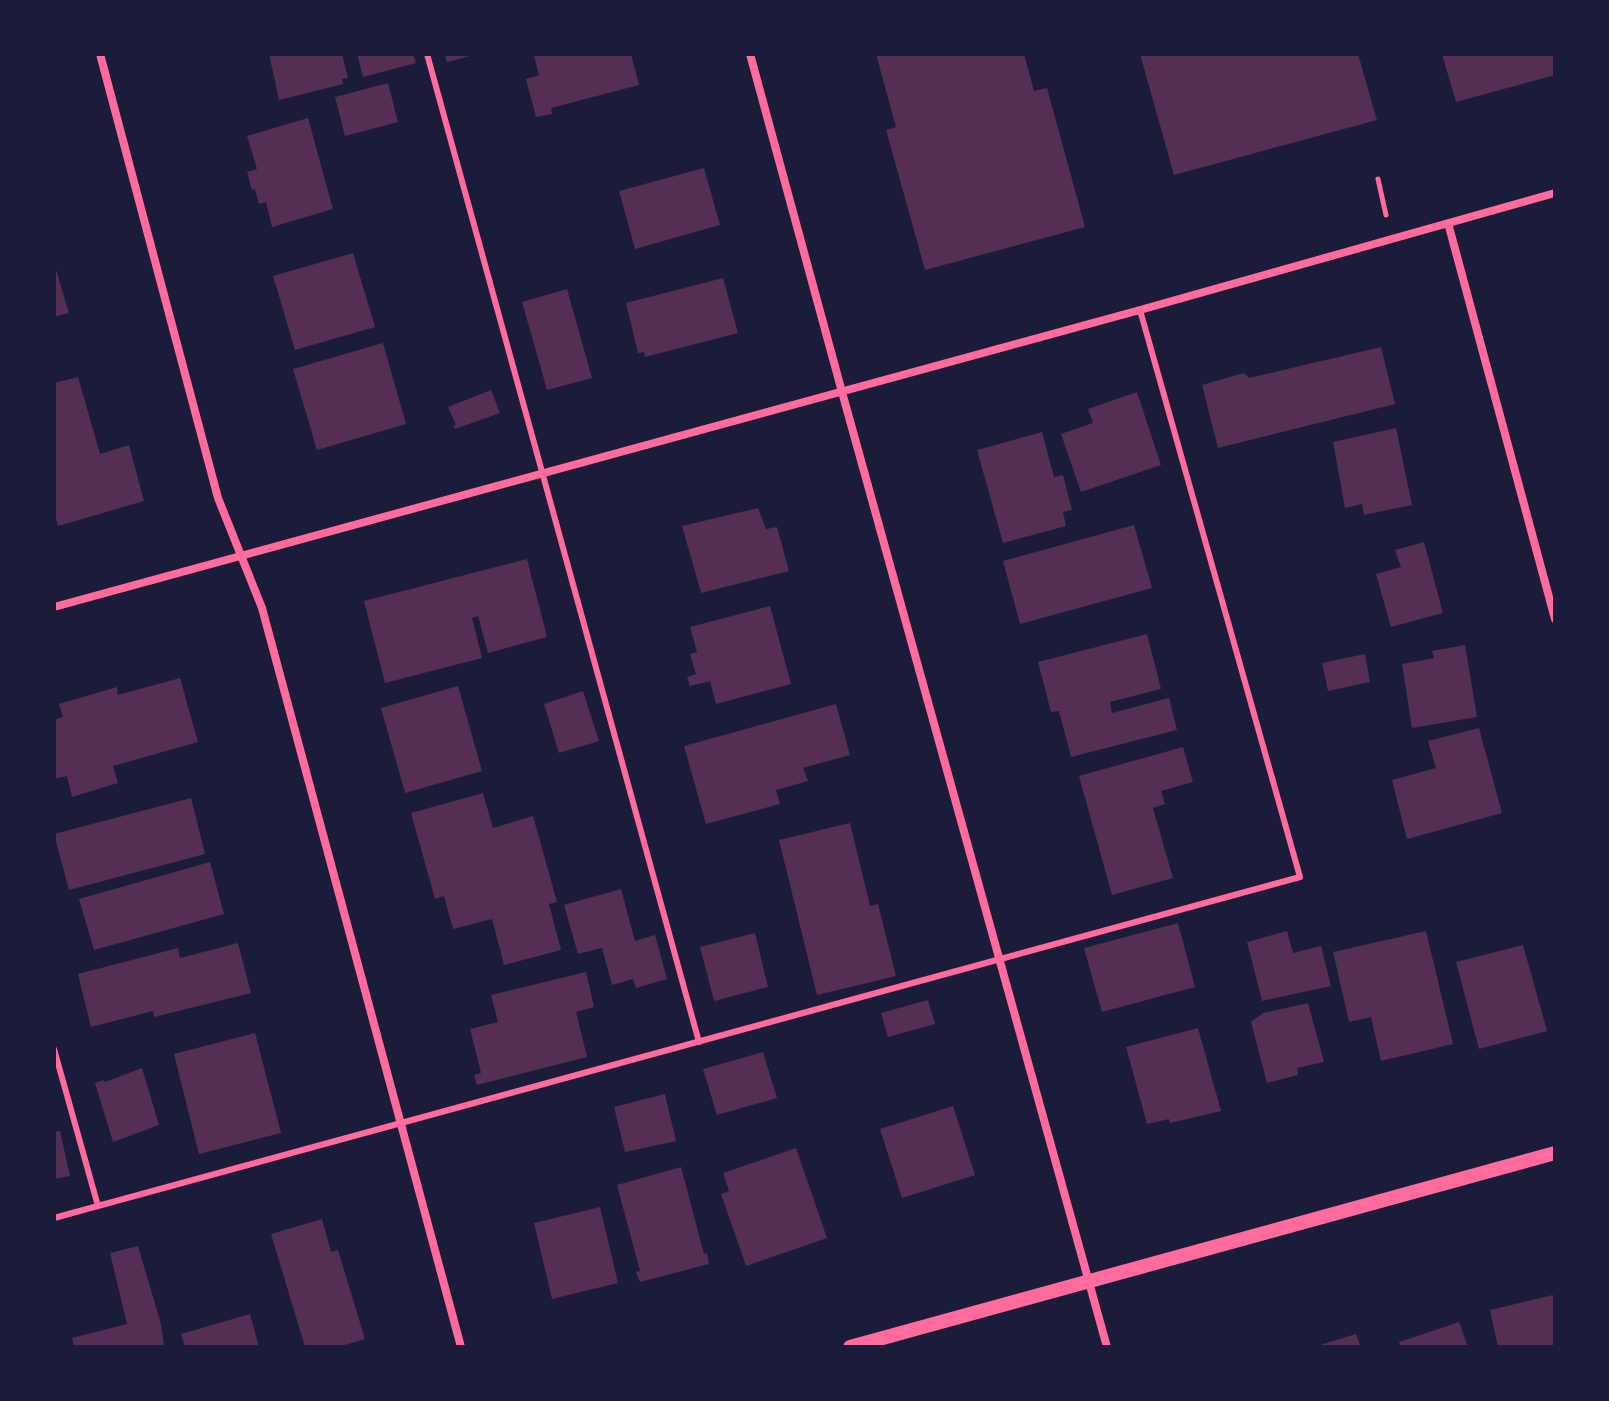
<!DOCTYPE html>
<style>
body{margin:0}
#map{position:relative;width:1609px;height:1401px;overflow:hidden;background:#1b1b3a;font-family:Montserrat,sans-serif}
canvas{display:block}
.frame{position:absolute;inset:0;border:56px solid #1b1b3a;pointer-events:none}
</style>
<div id="map">
<canvas width="1609" height="1401"></canvas>
<div class="frame"></div>
</div>
<script>
const c = document.querySelector('canvas').getContext('2d');
c.lineJoin = 'round';
function paint(path, color) {
  c.fillStyle = color;
  c.fill(path, 'evenodd');
}
function poly(rows) {
  const path = new Path2D();
  for (const r of rows) {
    path.moveTo(r[0], r[1]);
    for (let i = 2; i < r.length; i += 2) path.lineTo(r[i], r[i + 1]);
  }
  return path;
}
function trace(path, color, width, dash) {
  c.strokeStyle = color;
  c.lineWidth = width;
  c.lineCap = dash ? 'butt' : 'round';
  c.setLineDash(dash || []);
  c.stroke(path);
}
paint(poly([
 [269,54,342,54,348,78,342,79,343,84,279,100],
 [357,54,413,54,416,63,363,77],
 [445,54,474,54,474,55,447,62],
 [543,54,631,54,639,85,551,108,552,114,536,117,526,79,539,75,534,56],
 [876,54,1024,54,1034,91,1047,88,1085,227,925,270,886,130,896,127],
 [1140,54,1358,54,1377,120,1174,175],
 [1442,54,1553,54,1555,75,1456,102],
 [388,83,398,122,345,136,335,97],
 [308,118,333,209,272,227,266,202,259,204,255,189,252,190,247,172,257,169,247,136],
 [704,168,720,225,635,249,619,191],
 [353,253,375,327,295,350,273,276],
 [54,263,69,313,54,317],
 [723,278,738,333,645,357,644,352,638,353,626,303],
 [567,289,592,378,547,390,522,302],
 [383,343,406,424,317,450,293,369],
 [1381,347,1395,404,1218,448,1202,385,1244,373,1249,378],
 [78,377,100,454,129,445,144,501,58,526,54,511,54,383],
 [491,390,500,413,455,429,453,425,456,425,448,407],
 [1137,392,1161,465,1081,492,1061,434,1093,423,1088,409],
 [1396,428,1412,505,1364,515,1362,504,1345,508,1333,442],
 [1042,432,1054,477,1063,475,1072,510,1063,512,1066,526,1003,543,977,450],
 [758,508,766,529,777,527,789,571,701,593,682,526],
 [1134,525,1152,588,1020,624,1003,561],
 [1424,542,1443,613,1391,627,1376,574,1401,567,1395,550],
 [527,559,547,637,488,653,478,616,472,618,482,658,385,683,364,601],
 [770,606,791,684,716,704,710,681,690,686,687,677,696,674,690,654,697,652,690,627],
 [1147,634,1161,689,1110,702,1112,713,1169,698,1177,730,1071,757,1059,711,1051,712,1038,662],
 [1465,645,1477,717,1412,728,1402,664,1434,658,1432,651],
 [1365,654,1370,682,1328,691,1322,663],
 [180,678,198,742,113,766,118,783,72,797,67,776,54,779,54,720,63,717,59,704,117,687,118,695],
 [458,686,482,771,405,793,381,708],
 [583,691,599,741,559,753,544,704],
 [836,704,850,755,803,768,808,781,776,790,780,804,706,824,684,746],
 [1479,728,1502,813,1407,839,1392,780,1436,768,1428,741],
 [1183,747,1193,782,1161,791,1165,804,1153,808,1173,878,1112,895,1079,776],
 [483,793,493,828,533,816,557,902,549,904,561,950,504,965,492,919,453,929,444,896,435,899,411,813],
 [191,798,205,854,69,890,54,834],
 [850,823,870,906,878,904,896,976,817,995,779,840],
 [210,862,224,914,94,950,79,899],
 [621,889,635,941,655,935,667,979,636,988,633,979,612,985,602,948,578,954,564,905],
 [1178,923,1195,987,1102,1012,1084,948],
 [1287,931,1293,953,1321,946,1331,986,1262,1001,1247,942],
 [1426,931,1453,1044,1381,1061,1371,1017,1349,1022,1333,952],
 [755,933,768,987,714,1001,700,947],
 [238,943,251,993,154,1017,153,1011,91,1027,78,974,178,948,180,958],
 [1523,945,1547,1031,1479,1049,1456,962],
 [586,972,594,1007,576,1012,587,1057,477,1085,474,1075,481,1073,470,1029,498,1022,491,995],
 [928,1000,935,1024,888,1037,881,1013],
 [1308,1003,1324,1062,1297,1068,1298,1075,1267,1083,1251,1022,1263,1013],
 [1198,1028,1221,1111,1170,1123,1169,1119,1147,1124,1126,1047],
 [255,1033,281,1133,199,1154,174,1054],
 [763,1052,777,1098,717,1115,703,1069],
 [142,1068,159,1125,113,1142,95,1083,104,1080,105,1082],
 [665,1094,676,1141,625,1152,614,1107],
 [953,1106,975,1175,902,1198,880,1129],
 [60,1131,70,1176,54,1179,54,1132],
 [796,1148,827,1238,746,1266,721,1194,729,1191,723,1173],
 [681,1167,704,1254,707,1253,709,1264,640,1282,636,1272,640,1271,617,1185],
 [600,1207,618,1283,552,1299,534,1223],
 [322,1219,331,1252,338,1250,365,1339,338,1347,305,1347,271,1234],
 [138,1246,161,1324,164,1345,156,1347,74,1347,72,1338,127,1324,110,1253],
 [1553,1295,1555,1304,1555,1347,1498,1347,1490,1310],
 [250,1314,259,1347,185,1347,181,1334],
 [1459,1322,1468,1347,1401,1347,1399,1342],
 [1356,1334,1361,1347,1317,1347,1317,1346]
]), '#542f53');
trace(poly([
 [1378,179,1386,215]
]), '#ff6b9d', 5);
trace(poly([
 [427,54,699,1042],
 [54,1049,98,1206],
 [54,1218,1300,877,1140,310]
]), '#ff6b9d', 6);
trace(poly([
 [100,54,218,498,262,608,461,1347],
 [750,54,842,392,1107,1347],
 [1448,223,1555,619],
 [54,607,1140,310,1555,193]
]), '#ff6b9d', 8);
trace(poly([
 [850,1347,1555,1153]
]), '#ff6b9d', 14);
</script>
